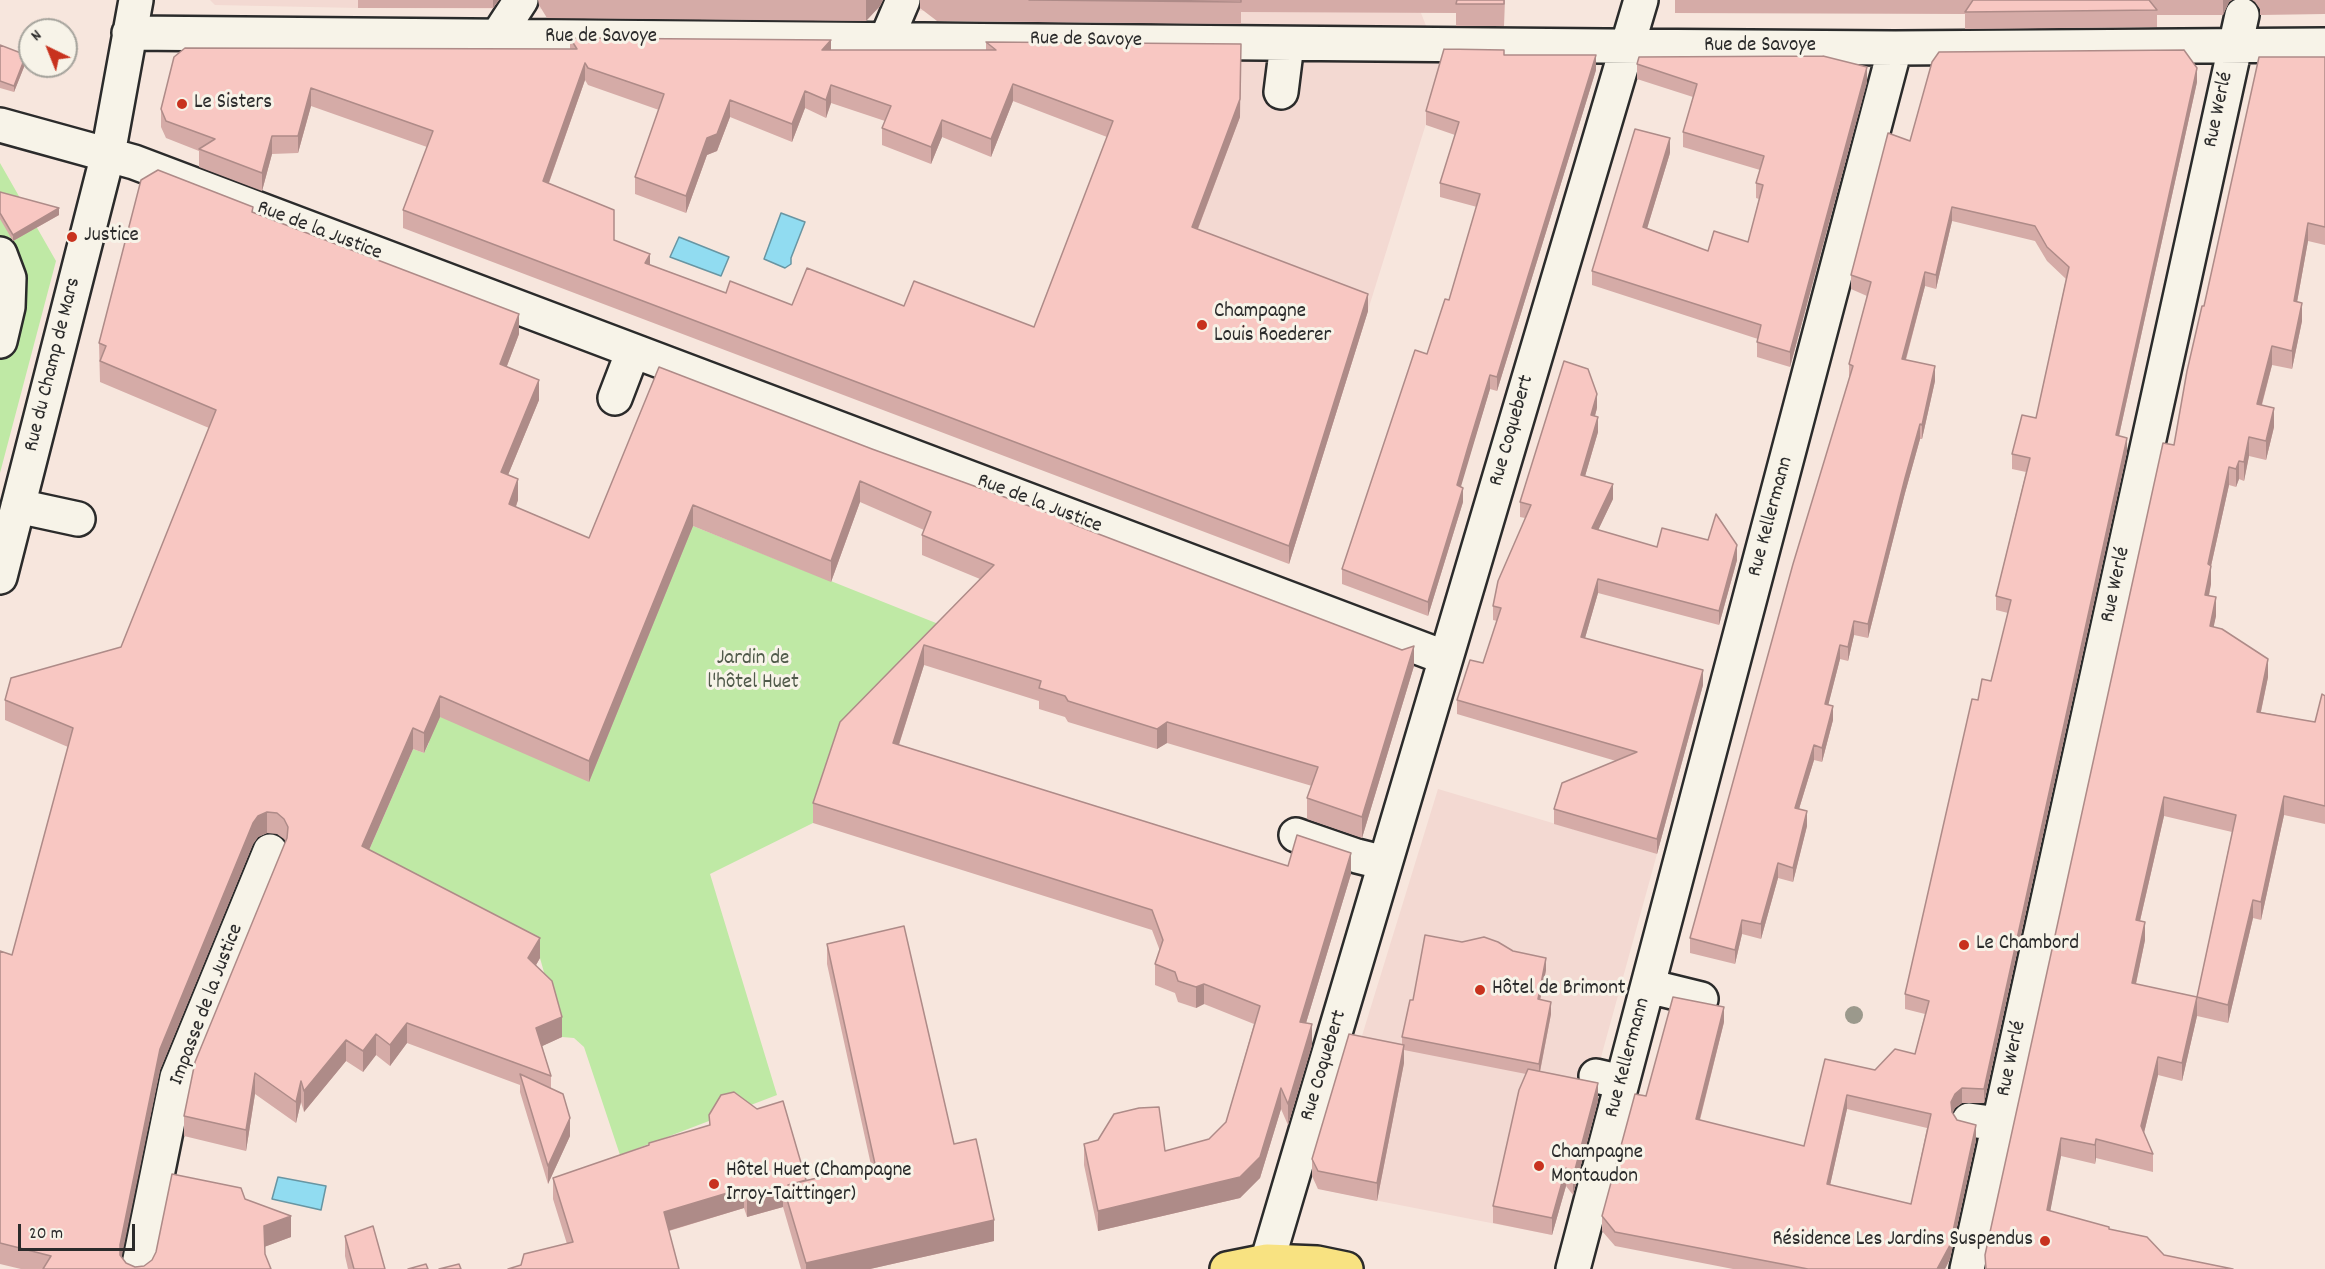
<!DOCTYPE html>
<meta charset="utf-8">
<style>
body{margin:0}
#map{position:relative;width:2325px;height:1269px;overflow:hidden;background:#f7e6dd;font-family:Dekko,sans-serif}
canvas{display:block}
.north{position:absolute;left:18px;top:18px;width:60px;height:60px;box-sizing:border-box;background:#f7f3e8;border:2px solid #a5a39c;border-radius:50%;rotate:317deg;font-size:16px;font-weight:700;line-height:24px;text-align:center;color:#2b2b2b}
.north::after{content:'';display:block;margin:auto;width:21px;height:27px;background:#c8321e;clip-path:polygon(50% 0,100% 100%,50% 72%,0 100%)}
.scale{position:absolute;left:18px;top:1224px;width:117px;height:27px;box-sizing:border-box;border:3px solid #2b2b2b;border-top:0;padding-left:8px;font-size:18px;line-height:21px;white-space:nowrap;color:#2b2b2b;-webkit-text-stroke:4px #f7f3e8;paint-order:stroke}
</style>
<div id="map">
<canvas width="2325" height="1269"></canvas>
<div class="north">N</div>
<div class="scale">20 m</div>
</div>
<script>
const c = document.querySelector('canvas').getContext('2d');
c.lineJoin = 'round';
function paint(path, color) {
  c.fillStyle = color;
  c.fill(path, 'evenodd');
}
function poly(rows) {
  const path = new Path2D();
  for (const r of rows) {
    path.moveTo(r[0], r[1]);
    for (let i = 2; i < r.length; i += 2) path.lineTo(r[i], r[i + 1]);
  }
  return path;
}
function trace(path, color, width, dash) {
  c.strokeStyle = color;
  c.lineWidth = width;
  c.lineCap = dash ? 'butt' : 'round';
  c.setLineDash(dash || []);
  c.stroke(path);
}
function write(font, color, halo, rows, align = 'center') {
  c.font = font + ' Dekko,sans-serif';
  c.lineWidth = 6;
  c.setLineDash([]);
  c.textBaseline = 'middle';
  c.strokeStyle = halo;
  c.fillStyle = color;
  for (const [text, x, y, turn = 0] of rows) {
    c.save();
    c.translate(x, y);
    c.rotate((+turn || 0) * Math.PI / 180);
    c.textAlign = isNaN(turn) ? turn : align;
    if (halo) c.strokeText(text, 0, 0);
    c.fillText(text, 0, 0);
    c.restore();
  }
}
paint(poly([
 [210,0,1421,0,1421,13,1443,69,1289,564,1139,69,1108,12,358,8,215,5],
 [1438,789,1657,854,1552,1235,1318,1189,1316,1185]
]), '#f3d9d2');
paint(poly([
 [0,163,56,261,0,473],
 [693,526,951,629,838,746,813,823,710,874,777,1095,620,1155,584,1047,574,1038,562,1037,540,958,362,866,413,749,424,753,429,743,429,712]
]), '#bfe9a5');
const water = poly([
 [781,213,805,222,791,258,791,264,785,268,764,259,781,213],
 [679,237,729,257,721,276,670,257,679,237],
 [278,1177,326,1186,321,1210,272,1199,278,1177]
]);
paint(water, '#91dcf1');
trace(water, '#6895a2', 1.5);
const minor = poly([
 [129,33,1605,46,1895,48,2325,45],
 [497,37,521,0],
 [886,40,903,0],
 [1281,92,1287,44],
 [0,125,134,162,1446,658],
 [0,254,9,278,8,307,0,341],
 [615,398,633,351],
 [18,506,78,519],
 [0,577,108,154,136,0],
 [1296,835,1357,856,1385,863],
 [1648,986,1701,999],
 [1596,1076,1622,1082],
 [1969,1120,1999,1124],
 [138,1269,177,1077,270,851],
 [1265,1269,1641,0],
 [1573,1269,1895,48],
 [1967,1269,2242,15]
]);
const major = poly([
 [1227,1269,1267,1261,1317,1263,1346,1269]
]);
trace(minor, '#2b2b2b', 38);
trace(major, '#2b2b2b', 38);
trace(minor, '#f7f3e8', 33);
trace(major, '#f8e281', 33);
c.fillStyle = '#9b998c';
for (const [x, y] of [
 [1854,1015]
]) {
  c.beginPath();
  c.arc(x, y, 9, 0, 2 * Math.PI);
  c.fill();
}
paint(poly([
 [358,0,499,0,493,8,358,8],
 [538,0,883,0,880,6,866,21,547,18,539,5],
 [920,0,1505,0,1504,26,1456,26,1456,13,1241,12,1241,24,937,21,920,8],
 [1675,0,2232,0,2229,2,2223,15,2157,15,2157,27,1965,29,1965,14,1675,13],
 [2252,0,2325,0,2325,14,2260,15,2260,9,2255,2],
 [570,38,831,50,986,50,986,42,1240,117,1198,229,1368,311,1289,564,403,228,403,210,427,147,311,106,298,153,272,154,262,191,199,167,199,151,166,138,161,127,161,109,570,49],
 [585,80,588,85,659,110,635,177,635,194,686,213,707,155,717,151,730,117,792,142,805,108,826,118,831,103,885,121,882,128,882,145,931,164,942,137,991,157,1013,101,1107,137,1034,327,904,306,792,305,726,293,650,265,614,240,549,183],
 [0,45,26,62,14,92,0,88],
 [1504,55,1596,70,1497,391,1490,389,1460,487,1463,502,1428,616,1342,584,1342,569,1449,300,1477,207,1440,197,1440,183,1455,135,1426,125,1426,111],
 [2325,57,2325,245,2308,241,2297,302,2302,321,2292,369,2272,365,2262,405,2274,427,2266,460,2249,456,2244,481,2239,479,2236,487,2229,485,2211,566,2211,584,2209,596,2216,616,2213,627,2268,677,2261,712,2315,722,2325,696,2325,824,2284,815,2261,920,2253,918,2228,1023,2197,1016,2182,1081,2158,1075,2144,1133,2153,1154,2153,1172,2096,1158,2095,1164,2061,1156,2050,1211,2109,1229,2164,1255,2233,1269,1985,1269,1985,1255,2174,445,2204,306],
 [2164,816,2232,832,2197,997,2136,984,2145,940,2140,921],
 [1637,64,1867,82,1790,367,1757,357,1757,342,1758,339,1592,285,1592,271,1670,153,1647,228,1708,251,1748,242,1759,199,1756,198,1756,183,1760,170,1683,147,1683,132,1693,97,1637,79],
 [2197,82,2119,436,2127,452,1984,1103,1962,1103,1955,1108,1952,1113,1957,1120,1976,1140,1950,1259,1945,1269,1733,1269,1615,1246,1602,1231,1602,1216,1646,1096,1724,1022,1700,1120,1804,1146,1825,1059,1875,1070,1915,1054,1925,1014,1905,1009,1905,994,1978,700,1991,681,2008,613,1996,610,1996,596,2026,472,2012,469,2012,454,2036,418,2066,279,2047,261,2035,241,1952,221,1936,289,1925,286,1906,360,1935,381,1922,439,1920,439,1905,493,1868,638,1854,635,1848,661,1840,659,1828,705,1833,720,1822,762,1814,760,1799,809,1807,826,1793,882,1778,878,1761,939,1742,934,1735,964,1690,953,1690,938,1849,379,1849,364,1867,296,1851,289,1851,275,1910,141],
 [1847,1109,1927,1128,1911,1204,1830,1185],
 [0,192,59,215,13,241,0,219],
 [253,212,519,334,507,366,539,400,508,475,518,500,516,507,589,538,872,449,1075,525,1414,666,1362,838,1307,819,1307,798,1312,786,1167,743,1157,749,1068,722,1065,717,1039,709,1039,701,924,665,899,745,1288,866,1351,874,1306,1023,1312,1045,1288,1125,1281,1109,1260,1178,1240,1198,1098,1231,1084,1165,1084,1144,1165,1151,1209,1139,1226,1122,1254,1024,1204,1004,1196,1008,1178,1002,1175,993,1155,985,1155,964,1160,951,1152,930,813,823,813,803,840,722,980,579,922,555,922,535,924,530,860,502,831,582,693,526,589,782,440,717,424,753,413,749,369,850,540,958,536,965,562,1037,542,1046,551,1076,551,1089,570,1136,548,1184,520,1092,520,1085,407,1043,390,1066,376,1055,363,1072,346,1061,304,1112,301,1102,296,1123,255,1094,246,1151,184,1136,184,1116,286,842,284,839,277,834,267,833,258,837,253,844,160,1070,121,1256,126,1263,135,1267,144,1266,245,1199,291,1237,264,1247,265,1254,271,1269,21,1269,0,1264,0,951,12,955,68,747,5,720,5,700,121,647,209,428,100,382,99,343],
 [1597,408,1595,416,1598,432,1585,476,1613,499,1598,530,1657,547,1737,560,1719,625,1598,593,1585,638,1703,685,1657,854,1554,824,1554,809,1616,761,1457,714,1457,700,1483,663,1497,621,1493,620,1493,606,1525,518,1520,517,1520,502],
 [827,944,954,1144,994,1241,870,1269,801,1269,783,1207,747,1217,744,1208,669,1231,521,1265,567,1244,553,1199,553,1178,709,1126,709,1115,806,1180,871,1165,827,964],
 [1513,951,1546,970,1540,999,1551,1014,1540,1072,1598,1101,1573,1195,1566,1186,1552,1235,1493,1223,1493,1206,1526,1074,1404,1050,1404,1063,1377,1201,1318,1189,1312,1176,1312,1159,1402,1045,1402,1037,1413,1000],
 [345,1236,385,1269,348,1269,345,1256]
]), '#d5aba7');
paint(poly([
 [493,0,499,0,493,8],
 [866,0,883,0,880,6,866,21],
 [2223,0,2232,0,2229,2,2223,15],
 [831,40,831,58,822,50],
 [1241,44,1240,117,1192,244,1192,227],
 [26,55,26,62,14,92,14,86],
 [1596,55,1596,70,1497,391,1497,377],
 [585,63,585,80,543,199,543,181],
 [1867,67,1867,82,1790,367,1790,352],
 [2197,68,2197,82,2116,449,2116,435],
 [1013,84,1013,101,991,157,991,139],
 [831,85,831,103,826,118,826,100],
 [311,88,311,106,298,153,298,136],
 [805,91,805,108,792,142,792,124],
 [730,100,730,117,717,151,707,155,686,213,686,196,707,138],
 [942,120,942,137,931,164,931,147],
 [272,136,272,154,262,191,262,173],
 [1670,138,1670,153,1643,242,1643,227],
 [1952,207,1952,221,1936,289,1936,275],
 [59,208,59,215,13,241,13,235],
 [2308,223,2308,241,2294,319,2294,301],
 [650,254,650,271,645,263],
 [1925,272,1925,286,1902,373,1902,359],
 [1368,294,1368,311,1289,564,1289,546],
 [2302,303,2302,321,2292,369,2292,351],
 [519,314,519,334,500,384,500,364],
 [2272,346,2272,365,2257,422,2257,404],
 [1935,366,1935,381,1922,439,1922,425],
 [1490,375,1490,389,1457,500,1457,485],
 [539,380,539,400,501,492,501,472],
 [1597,394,1597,408,1591,430,1591,415],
 [2274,408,2274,427,2266,460,2266,441],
 [1598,417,1598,432,1581,490,1581,475],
 [1920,424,1920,439,1905,493,1868,638,1868,624,1905,478],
 [2249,437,2249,456,2244,481,2244,462],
 [2127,438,2127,452,1984,1103,1984,1089],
 [2239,461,2239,479,2236,487,2236,469],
 [2229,467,2229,485,2211,566,2211,584,2205,614,2205,595,2208,564],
 [518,479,518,500,509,525,509,504],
 [860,481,860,502,831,582,831,561],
 [1613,484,1613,499,1592,543,1592,528],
 [1463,488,1463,502,1428,616,1428,602],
 [693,505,693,526,589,782,589,761],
 [1737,545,1737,560,1719,625,1719,611],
 [1598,579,1598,593,1581,652,1581,637],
 [2216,597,2216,616,2210,644,2210,626],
 [1854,621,1854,635,1848,661,1848,647],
 [924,645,924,665,893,763,893,743],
 [1840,645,1840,659,1825,718,1825,704],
 [1414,646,1414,666,1362,838,1362,817],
 [2268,659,2268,677,2257,730,2257,712],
 [1703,670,1703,685,1657,854,1657,839],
 [440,696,440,717,424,753,424,733],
 [1833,706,1833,720,1822,762,1822,748],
 [1167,722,1167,743,1157,749,1157,729],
 [413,728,413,749,362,866,362,846],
 [1814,745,1814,760,1795,822,1795,808],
 [2284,796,2284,815,2261,920,2261,902],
 [2164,797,2164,816,2136,938,2136,920],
 [1807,811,1807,826,1793,882,1793,868],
 [267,812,267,833,258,837,253,844,160,1070,120,1265,120,1245,160,1049,253,823,258,816],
 [1351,853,1351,874,1300,1043,1300,1022],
 [1778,863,1778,878,1761,939,1761,924],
 [2253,900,2253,918,2228,1023,2228,1005],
 [1742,920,1742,934,1735,964,1735,950],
 [2145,922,2145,940,2132,1002,2132,983],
 [540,938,540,958,528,979,528,958],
 [1546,958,1546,970,1538,1011,1538,999],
 [1204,984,1204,1004,1196,1008,1196,987],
 [2197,997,2197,1016,2182,1081,2182,1063],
 [1551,1002,1551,1014,1539,1076,1539,1064],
 [1724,1007,1724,1022,1696,1134,1696,1119],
 [562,1017,562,1037,536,1049,536,1028],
 [407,1023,407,1043,390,1066,390,1045],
 [1312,1024,1312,1045,1288,1125,1288,1104],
 [376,1034,376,1055,363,1072,363,1051],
 [346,1040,346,1061,304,1112,304,1091],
 [1404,1045,1404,1063,1377,1201,1377,1183],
 [2158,1057,2158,1075,2141,1145,2141,1126],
 [255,1073,255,1094,246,1151,246,1130],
 [301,1081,301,1102,296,1123,296,1102],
 [1598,1083,1598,1101,1573,1195,1573,1177],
 [1281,1088,1281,1109,1260,1178,1240,1198,1098,1231,1098,1211,1240,1177],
 [1962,1088,1962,1103,1955,1108,1951,1117,1951,1102,1955,1094],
 [1847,1095,1847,1109,1827,1199,1827,1184],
 [570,1118,570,1136,548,1184,548,1166],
 [1976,1125,1976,1140,1950,1259,1945,1269,1937,1269],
 [2061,1138,2061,1156,2047,1228,2047,1210],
 [2096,1139,2096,1158,2095,1164,2095,1145],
 [1566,1168,1566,1186,1552,1235,1552,1218],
 [783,1186,783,1207,747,1217,747,1196],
 [744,1188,744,1208,664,1232,664,1212],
 [291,1216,291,1237,264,1247,264,1226],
 [994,1220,994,1241,870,1269,806,1269,806,1263]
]), '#ae8b88');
const building = poly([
 [1029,0,1241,0,1241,2,1029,0],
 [1457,0,1504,0,1504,4,1456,4,1457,0],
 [1973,0,2149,0,2157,10,1965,12,1973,0],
 [570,38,831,40,822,50,996,50,986,42,1241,44,1240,99,1192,227,1368,294,1289,546,403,210,433,131,311,88,298,136,272,136,262,173,199,149,215,139,166,121,161,109,174,57,185,48,577,49,570,38],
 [585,63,588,68,664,94,635,177,686,196,707,138,717,134,730,100,792,124,805,91,826,100,831,85,891,106,882,128,931,147,942,120,991,139,1013,84,1113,121,1034,327,914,281,904,306,807,268,792,305,730,281,726,293,645,263,650,254,614,240,614,210,543,181,585,63],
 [0,45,26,55,14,86,0,81,0,45],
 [1444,49,1504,50,1504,55,1596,55,1497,377,1490,375,1468,447,1457,485,1463,488,1428,602,1342,569,1415,350,1427,354,1445,299,1449,300,1480,194,1440,183,1459,122,1426,111,1444,49],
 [2184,50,2197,68,2116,435,2127,438,1984,1089,1962,1088,1955,1094,1951,1102,1952,1112,1957,1120,1976,1125,1950,1245,1937,1269,1808,1269,1615,1232,1602,1216,1635,1094,1646,1096,1673,997,1724,1007,1696,1119,1804,1146,1825,1059,1875,1070,1895,1049,1915,1054,1929,1001,1905,994,1972,699,1978,700,1982,679,1991,681,2011,600,1996,596,2030,458,2012,454,2022,415,2036,418,2069,267,2047,247,2035,226,1952,207,1936,275,1925,272,1902,359,1935,366,1922,425,1920,424,1905,478,1868,624,1854,621,1848,647,1840,645,1825,704,1833,706,1822,748,1814,745,1795,808,1807,811,1793,868,1778,863,1761,924,1742,920,1735,950,1690,938,1793,564,1853,366,1849,364,1871,282,1851,275,1888,133,1910,141,1932,62,1939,52,2184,50],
 [1847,1095,1931,1114,1911,1204,1827,1184,1847,1095],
 [1823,56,1867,67,1790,352,1757,342,1761,325,1592,271,1635,129,1670,138,1643,227,1708,251,1714,231,1748,242,1763,185,1756,183,1764,156,1683,132,1697,84,1637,64,1639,57,1823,56],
 [2259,57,2325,57,2325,227,2308,223,2294,301,2302,303,2292,351,2272,346,2257,404,2274,408,2266,441,2249,437,2244,462,2239,461,2236,469,2229,467,2208,564,2211,566,2205,595,2216,597,2210,626,2222,629,2268,659,2257,712,2315,722,2322,694,2325,696,2325,806,2284,796,2261,902,2253,900,2228,1005,2197,997,2182,1063,2158,1057,2141,1126,2153,1154,2096,1139,2095,1145,2061,1138,2047,1210,2109,1227,2109,1229,2147,1237,2164,1255,2233,1269,1986,1269,1985,1255,2163,443,2174,445,2187,371,2202,306,2204,306,2259,57],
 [2164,797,2236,815,2197,997,2132,983,2145,922,2136,920,2164,797],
 [158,170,253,207,252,212,519,314,500,364,539,380,501,472,518,479,509,504,589,538,659,367,872,449,1054,515,1075,525,1402,650,1414,646,1362,817,1307,798,1318,767,1167,722,1157,729,1068,701,1065,696,1039,688,1041,681,924,645,893,743,1288,866,1297,835,1351,853,1300,1022,1312,1024,1288,1104,1281,1088,1260,1157,1240,1177,1098,1211,1084,1144,1098,1140,1114,1114,1139,1108,1159,1107,1165,1151,1209,1139,1226,1122,1260,1006,1204,984,1196,987,1178,981,1175,972,1155,964,1163,940,1152,910,813,803,840,722,994,565,922,535,931,512,860,481,831,561,693,505,589,761,440,696,424,733,413,728,362,846,540,938,528,958,552,981,562,1017,536,1028,551,1076,407,1023,390,1045,376,1034,363,1051,346,1040,304,1091,301,1081,296,1102,255,1073,246,1130,184,1116,195,1062,287,838,288,827,284,819,277,813,267,812,258,816,253,823,160,1049,120,1245,120,1255,126,1263,135,1267,144,1266,152,1260,156,1252,172,1174,241,1188,245,1199,291,1216,264,1226,265,1254,271,1269,43,1269,51,1256,0,1243,0,951,12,955,73,728,5,700,11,678,121,647,216,410,100,361,106,346,99,343,141,180,158,170],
 [0,192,59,208,13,235,0,213,0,192],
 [1564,361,1588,369,1597,394,1591,415,1598,417,1581,475,1613,484,1592,528,1657,547,1662,528,1708,540,1716,514,1737,545,1719,611,1598,579,1581,637,1703,670,1657,839,1554,809,1562,783,1637,752,1457,700,1470,660,1483,663,1501,608,1493,606,1498,581,1531,505,1520,502,1564,361],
 [904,926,954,1144,976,1139,994,1220,806,1263,783,1186,747,1196,744,1188,664,1212,679,1269,508,1269,521,1265,524,1254,573,1242,553,1178,649,1145,649,1143,710,1125,709,1115,721,1095,734,1092,757,1109,783,1101,806,1180,788,1185,875,1164,827,944,904,926],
 [1425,935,1462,942,1484,937,1498,942,1513,951,1546,958,1538,999,1551,1002,1539,1064,1402,1037,1410,1000,1413,1000,1425,935],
 [1349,1034,1404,1045,1377,1183,1318,1171,1312,1159,1349,1034],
 [1528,1069,1598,1083,1573,1177,1566,1168,1552,1218,1493,1206,1519,1090,1528,1069],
 [520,1074,563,1094,570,1118,548,1166,520,1074],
 [373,1226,385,1269,354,1269,345,1236,373,1226],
 [426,1264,428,1269,408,1269,426,1264],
 [459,1264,461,1269,439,1269,459,1264]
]);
paint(building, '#f8c7c2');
trace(building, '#ae8b88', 1.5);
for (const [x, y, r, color] of [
 [182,104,6,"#c8321e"],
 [72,237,6,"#c8321e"],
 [1202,325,6,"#c8321e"],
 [1964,945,6,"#c8321e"],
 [1480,990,6,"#c8321e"],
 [1539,1166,6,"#c8321e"],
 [714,1184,6,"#c8321e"],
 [2045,1241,6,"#c8321e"]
]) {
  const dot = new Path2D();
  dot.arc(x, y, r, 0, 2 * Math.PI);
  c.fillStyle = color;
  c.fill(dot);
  trace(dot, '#f7f3e8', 2);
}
write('21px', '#2b2b2b', '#f7f3e8', [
 ["Rue de Savoye",601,38],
 ["Rue de Savoye",1086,41,1],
 ["Rue de Savoye",1760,47],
 ["Rue Werlé",2220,110,-78],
 ["Rue de la Justice",319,232,21],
 ["Rue du Champ de Mars",54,365,-76],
 ["Rue Coquebert",1513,431,-74],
 ["Rue de la Justice",1039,505,21],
 ["Rue Kellermann",1772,517,-75],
 ["Rue Werlé",2117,585,-78],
 ["Impasse de la Justice",208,1005,-69],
 ["Rue Kellermann",1629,1058,-75],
 ["Rue Werlé",2013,1059,-78],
 ["Rue Coquebert",1325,1066,-73]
]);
write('21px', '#2b2b2b', '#f7f3e8', [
 ["Le Sisters",194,104],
 ["Justice",84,237],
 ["Champagne",1214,313],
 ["Louis Roederer",1214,337],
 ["Le Chambord",1976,945],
 ["Hôtel de Brimont",1492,990],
 ["Champagne",1551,1154],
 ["Montaudon",1551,1178],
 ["Hôtel Huet (Champagne",726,1172],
 ["Irroy-Taittinger)",726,1196],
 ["Résidence Les Jardins Suspendus",2033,1241,"right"]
], 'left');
write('21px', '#505a4a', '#f7f3e8', [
 ["Jardin de",753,660],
 ["l'hôtel Huet",753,684]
]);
</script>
